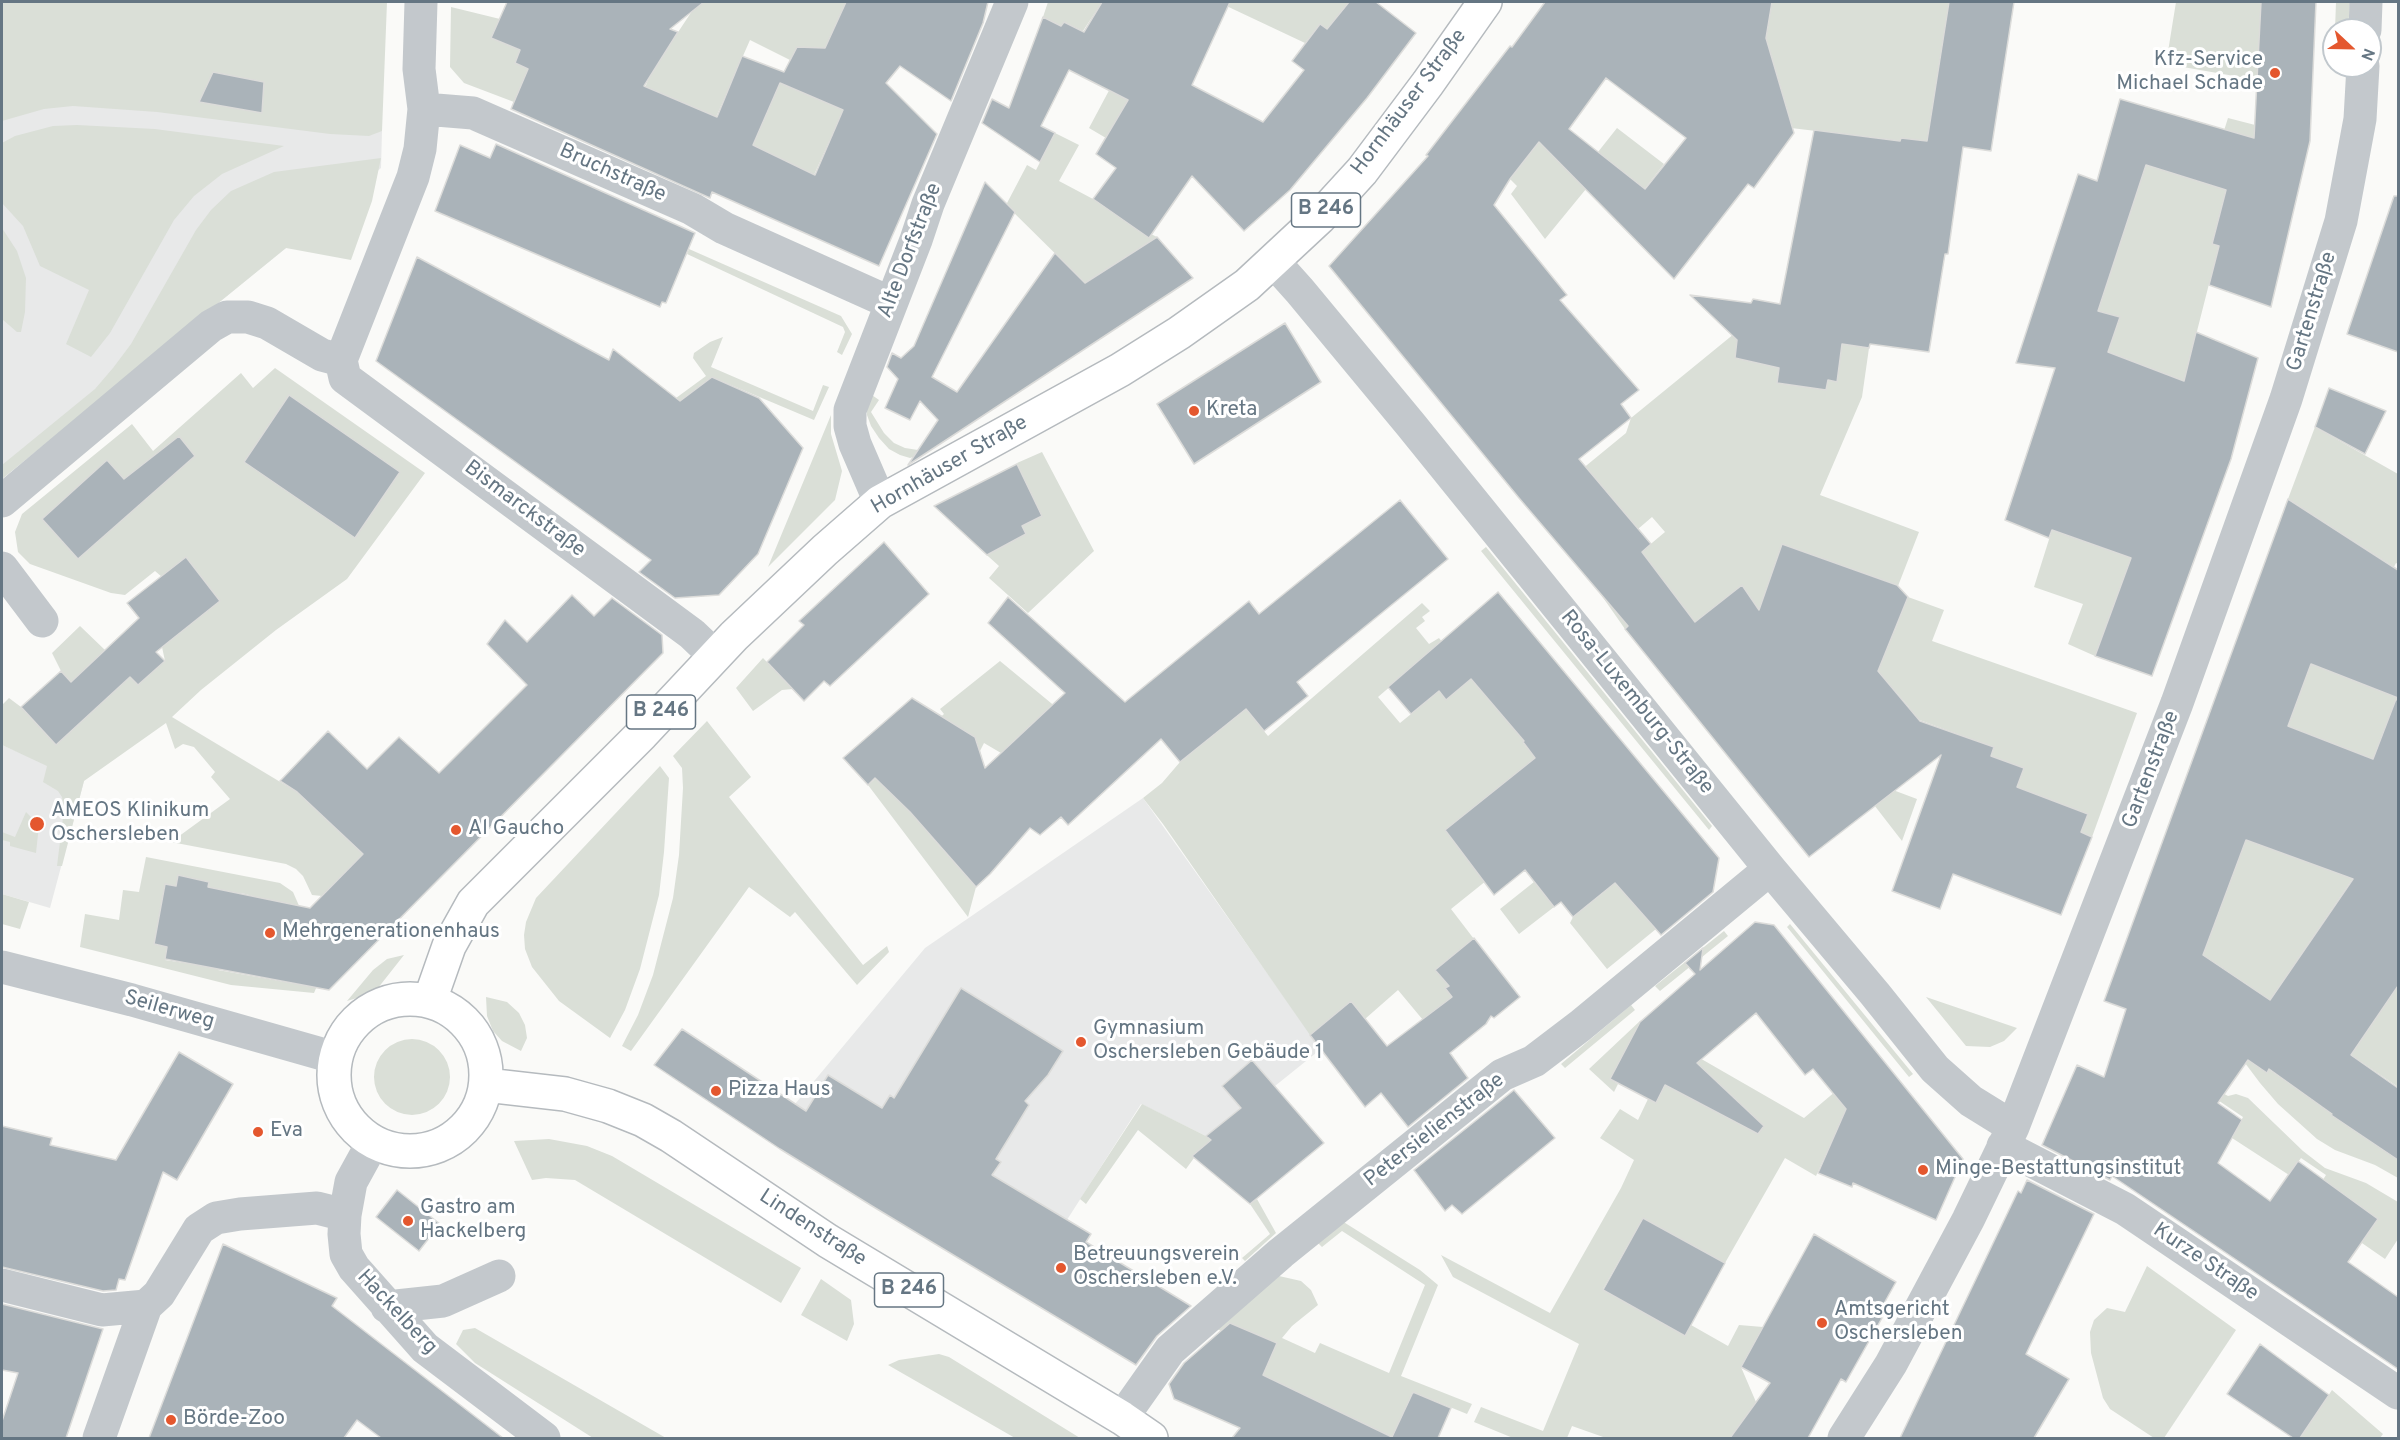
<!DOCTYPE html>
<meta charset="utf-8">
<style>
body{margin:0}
#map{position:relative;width:2400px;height:1440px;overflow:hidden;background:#fafaf8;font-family:Overpass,sans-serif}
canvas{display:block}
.frame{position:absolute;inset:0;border:3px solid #657683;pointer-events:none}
.north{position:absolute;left:2322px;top:18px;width:60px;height:60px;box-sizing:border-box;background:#fff;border:2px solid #c1c8cd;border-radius:50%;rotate:112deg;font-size:16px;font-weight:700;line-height:24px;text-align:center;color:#657683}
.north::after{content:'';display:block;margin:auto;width:21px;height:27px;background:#e4572e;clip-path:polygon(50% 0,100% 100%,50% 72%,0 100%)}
</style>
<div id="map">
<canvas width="2400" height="1440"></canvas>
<div class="frame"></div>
<div class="north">N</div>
</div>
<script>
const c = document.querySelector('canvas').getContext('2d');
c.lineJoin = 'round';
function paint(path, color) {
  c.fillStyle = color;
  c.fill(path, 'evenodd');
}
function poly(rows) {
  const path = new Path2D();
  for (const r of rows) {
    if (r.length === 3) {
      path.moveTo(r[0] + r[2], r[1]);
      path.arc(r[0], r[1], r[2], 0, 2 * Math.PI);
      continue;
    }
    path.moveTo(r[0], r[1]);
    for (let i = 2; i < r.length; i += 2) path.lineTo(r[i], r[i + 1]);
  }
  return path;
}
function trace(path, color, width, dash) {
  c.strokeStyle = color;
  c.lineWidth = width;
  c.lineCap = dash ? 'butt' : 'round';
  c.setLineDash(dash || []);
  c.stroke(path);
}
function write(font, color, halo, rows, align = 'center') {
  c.font = font + ' Overpass,sans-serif';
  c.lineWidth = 6;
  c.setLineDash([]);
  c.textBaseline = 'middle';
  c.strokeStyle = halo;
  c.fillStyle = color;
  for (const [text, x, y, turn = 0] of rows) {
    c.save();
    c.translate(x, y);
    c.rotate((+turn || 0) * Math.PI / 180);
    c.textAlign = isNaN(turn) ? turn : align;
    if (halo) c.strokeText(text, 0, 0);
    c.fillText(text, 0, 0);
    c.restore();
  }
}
paint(poly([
 [2,78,382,131,381,168,286,248,2,479],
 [2,745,84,781,50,908,2,894],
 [1143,798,1321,1049,1275,1086,1252,1060,1222,1086,1245,1112,1224,1130,1219,1126,1206,1136,1141,1104,1019,1295,910,1228,795,1104,925,948]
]), '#e8e9e9');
paint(poly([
 [2,2,387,2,382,131,369,136,330,134,157,112,73,106,44,109,2,121],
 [698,2,863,2,869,4,825,48,797,47,790,60,857,116,833,133,814,175,753,145,790,60,750,40,710,131,686,104,654,90,639,102,651,73],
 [1048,2,1102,2,1083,31,1064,22,1061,26,1043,17],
 [1218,2,1349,2,1340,13,1354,24,1343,40,1320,24,1305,43],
 [1772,2,1949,2,1927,141,1901,138,1900,141,1791,128,1766,38],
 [2176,2,2261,2,2257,80,2166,64],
 [2336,2,2350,2,2348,30,2335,30],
 [451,7,500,19,491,38,520,50,515,63,528,69,514,102,464,83,450,67],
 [1113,83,1131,93,1128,151,1089,128],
 [2228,118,2259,126,2225,247,2210,280,2179,402,2119,381,2127,359,2108,352,2120,317,2098,311,2146,165,2207,184],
 [77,125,155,129,284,146,222,174,194,196,174,220,110,333,91,357,66,344,89,290,40,266,23,226,2,203,2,143,15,136,53,126],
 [1617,128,1664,164,1618,223,1597,201,1610,184,1598,152],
 [1055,133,1079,145,1059,181,1093,199,1127,222,1157,237,1085,283,1006,205,1027,165,1036,170],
 [1540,141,1586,189,1545,239,1511,194,1517,186,1510,179],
 [381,158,372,201,351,260,286,248,2,479,2,465,95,389,113,368,131,344,196,230,211,210,231,191,274,172],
 [2,228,17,251,26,278,25,312,21,332,17,332,2,319],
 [689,249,841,316,852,334,842,355,837,352,845,332,843,327,687,254],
 [1740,329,1869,348,1862,397,1820,495,1919,532,1898,586,1869,575,1759,610,1742,585,1696,623,1662,579,1643,614,1625,629,1597,589,1665,532,1652,517,1638,529,1531,511,1626,433,1631,418],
 [723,337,711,367,813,411,823,385,829,387,814,420,712,377,680,401,676,398,706,376,693,358,694,353,710,342],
 [275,368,425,473,347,579,276,630,201,690,172,717,297,792,365,856,349,868,322,896,312,895,303,876,296,869,286,864,171,842,230,799,211,777,215,772,194,747,183,744,175,749,166,723,84,781,62,866,57,866,64,809,62,797,58,791,43,782,47,766,2,745,2,705,9,698,21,707,56,744,95,708,61,671,52,653,80,626,105,650,165,661,162,647,220,601,186,557,162,577,155,571,125,595,111,593,30,564,18,552,15,532,22,514,132,424,153,451,241,373,253,388],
 [872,395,879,400,871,412,884,433,894,443,905,448,918,450,926,442,922,454,910,458,900,455,889,449,879,438,871,426,867,415,867,405],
 [831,415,831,434,842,471,835,500,768,567],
 [2315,427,2398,474,2398,564,2396,563,2394,567,2288,499],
 [1042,452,1094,551,1028,613,989,578,999,566,979,548,1013,541,1026,534,1022,526,1041,516,1017,463],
 [2052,530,2106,549,2139,538,2095,656,2068,644,2083,604,2034,587],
 [1486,547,1712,826,1709,830,1481,551],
 [1908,597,1944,610,1932,641,2137,713,2092,837,2081,832,2088,814,2058,803,2027,810,1998,891,1950,870,1993,747,1906,715,1909,707,1867,659,1895,630],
 [1422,603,1430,611,1422,617,1425,621,1416,628,1429,644,1439,638,1442,642,1378,697,1400,723,1432,697,1424,688,1471,679,1528,739,1523,743,1529,750,1534,746,1566,785,1527,848,1451,909,1487,956,1457,952,1436,969,1449,986,1446,989,1452,997,1423,1020,1398,990,1365,1019,1351,1001,1310,1035,1163,824,1143,798,1162,783,1180,762,1246,709,1268,736],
 [1506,782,1463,853,1445,830],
 [2314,653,2366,685,2398,698,2373,759,2274,725,2299,697],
 [763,658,793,689,782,690,753,711,736,688],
 [1000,661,1074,722,1001,753,984,743,980,751,982,758,938,797,928,833,976,887,968,917,868,785,919,740,917,738,944,714,940,709],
 [707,721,751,777,729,797,863,965,887,946,889,952,857,985,795,912,790,917,749,887,631,1051,622,1046,638,1015,653,975,673,898,679,855,683,788,682,768,673,756],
 [660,766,669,778,664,852,659,895,640,969,625,1010,610,1038,559,1001,532,967,525,949,524,935,526,922,536,898],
 [1877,784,1917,799,1902,841,1871,801],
 [26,812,39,825,36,853,10,846,10,842,2,840,2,832,15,837],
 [2314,817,2345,829,2398,856,2398,885,2364,862,2270,1000,2203,955,2246,840,2298,859],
 [1618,856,1622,890,1656,929,1607,969,1570,923,1573,917,1603,893],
 [146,857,280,883,293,892,300,908,241,893,207,893,209,882,178,875,176,886,165,885,154,944,167,947,165,960,218,968,218,970,308,986,317,986,314,993,231,985,80,947,85,914,119,920,123,890,139,892],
 [1539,878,1554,907,1519,934,1500,909],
 [2,894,29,902,20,929,2,924],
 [1790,924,1913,1074,1909,1077,1787,927],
 [1724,931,1728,936,1660,991,1655,986],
 [404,955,378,988,370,994,347,1001,373,970,387,959],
 [2398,986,2398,1087,2351,1055],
 [486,997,507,1002,519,1013,525,1025,527,1038,521,1051,502,1041,493,1031,487,1016],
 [1926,997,2017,1028,2004,1041,1990,1047,1966,1046],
 [1631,1005,1635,1010,1565,1068,1561,1064],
 [1641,1020,1610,1079,1618,1084,1614,1092,1589,1069],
 [412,1077,38],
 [1684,1049,1804,1118,1849,1080,1847,1108,1816,1176,1785,1158,1725,1263,1643,1218,1603,1289,1691,1325,1728,1346,1739,1325,1763,1327,1741,1367,1756,1402,1730,1438,1606,1438,1572,1426,1567,1438,1513,1438,1474,1422,1481,1407,1543,1431,1579,1344,1453,1277,1441,1255,1550,1313,1621,1188,1634,1160,1600,1138,1620,1109,1638,1120,1648,1099,1656,1103,1665,1085,1676,1091,1685,1073],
 [2240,1049,2398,1160,2398,1178,2375,1165,2335,1150,2317,1139,2278,1104,2260,1083,2245,1063],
 [2190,1075,2228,1096,2236,1094,2248,1098,2303,1151,2325,1168,2366,1183,2398,1202,2398,1239,2385,1259,2307,1205,2326,1175,2301,1158,2289,1175,2232,1138,2243,1117,2191,1082],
 [1142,1104,1206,1136,1211,1140,1192,1156,1194,1158,1186,1169,1138,1130,1086,1204,1080,1199],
 [549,1139,587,1146,612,1156,801,1268,781,1303,575,1180,546,1178,532,1180,514,1141],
 [1257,1199,1276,1233,1245,1261,1242,1258,1270,1234,1250,1204],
 [1342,1221,1420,1270,1438,1285,1401,1376,1472,1404,1467,1414,1413,1392,1392,1437,1263,1375,1277,1343,1251,1332,1246,1343,1217,1329,1279,1276,1301,1281,1311,1290,1318,1305,1292,1326,1282,1338,1315,1353,1320,1343,1389,1373,1425,1285,1342,1231,1322,1247,1317,1242],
 [2147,1266,2236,1330,2164,1438,2154,1438,2110,1409,2103,1398,2091,1353,2090,1332,2094,1320,2107,1308,2125,1312],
 [821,1279,851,1300,854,1324,847,1341,801,1315],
 [475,1328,666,1438,593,1438,475,1363,456,1344,463,1330],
 [939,1354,949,1357,1080,1438,1015,1438,888,1365,899,1360],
 [2332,1390,2383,1434,2380,1438,2300,1438]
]), '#dadfd7');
const building = poly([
 [507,2,704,2,670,29,678,32,644,86,717,117,742,56,784,72,797,47,825,48,846,2,988,2,983,23,951,101,900,66,886,83,937,134,879,266,712,192,710,198,511,109,528,69,515,63,520,50,491,38,507,2],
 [780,83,843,110,815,175,753,145,780,83],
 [1102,2,1230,2,1192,85,1263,122,1304,70,1292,61,1320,24,1327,29,1349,2,1376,2,1416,33,1367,98,1290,190,1244,231,1192,176,1149,238,1093,199,1116,168,1096,154,1128,100,1069,70,1041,126,1055,133,1040,162,982,123,992,99,1009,108,1043,17,1061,26,1064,22,1084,32,1102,2],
 [1545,2,1772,2,1766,38,1794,133,1754,188,1748,184,1674,279,1539,142,1510,179,1494,205,1567,295,1560,300,1639,390,1621,404,1631,418,1579,459,1651,544,1642,552,1695,622,1742,585,1759,610,1782,544,1897,585,1908,597,1878,671,1920,721,1994,747,1991,756,2024,768,2017,787,2088,814,2081,832,2092,837,2061,915,1953,874,1940,909,1892,891,1941,755,1809,857,1625,629,1628,626,1519,498,1329,266,1428,156,1426,155,1510,46,1512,47,1545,2],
 [1606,78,1686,138,1645,189,1569,129,1606,78],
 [1949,2,2014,2,1991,151,1963,147,1948,254,1945,254,1929,352,1870,344,1869,348,1842,344,1837,382,1828,380,1826,390,1777,383,1779,368,1735,358,1737,340,1690,295,1751,303,1753,299,1780,304,1814,130,1900,141,1901,138,1927,141,1949,2],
 [2261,2,2316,2,2310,141,2271,307,2209,285,2219,246,2212,244,2226,190,2146,165,2098,311,2120,317,2108,352,2184,381,2196,332,2258,358,2231,459,2152,676,2095,656,2131,558,2052,530,2049,538,2005,520,2055,368,2016,363,2078,174,2097,181,2120,99,2254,138,2261,2],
 [213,72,264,82,262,113,199,102,213,72],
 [496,144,695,233,666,303,662,302,660,307,435,211,460,145,490,158,496,144],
 [985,182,1015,212,932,377,957,392,1055,253,1085,283,1157,237,1193,278,908,465,938,420,920,401,910,420,885,408,898,379,887,367,892,353,901,358,914,346,985,182],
 [2394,196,2398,196,2398,352,2347,334,2394,196],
 [417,257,609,360,613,349,680,401,712,377,759,398,803,448,758,554,719,595,675,598,639,572,651,560,376,361,417,257],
 [1285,323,1321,382,1194,464,1157,404,1285,323],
 [2329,388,2386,411,2365,454,2315,427,2329,388],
 [289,395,400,472,355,538,244,462,289,395],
 [179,436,195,456,78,559,42,519,107,460,124,479,179,436],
 [1017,464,1042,516,1022,526,1026,534,987,555,934,506,1017,464],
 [2288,499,2398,570,2398,698,2311,664,2288,726,2373,759,2396,699,2398,700,2398,986,2351,1055,2398,1088,2398,1160,2331,1115,2332,1114,2269,1069,2267,1073,2248,1060,2218,1103,2242,1120,2218,1163,2270,1201,2298,1161,2378,1219,2348,1262,2398,1297,2398,1369,2112,1176,2110,1180,2042,1145,2077,1065,2104,1077,2126,1009,2104,1001,2288,499],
 [2246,840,2353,879,2270,1000,2203,955,2246,840],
 [1400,500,1448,559,1297,682,1308,696,1264,731,1246,709,1180,762,1161,739,1068,825,1061,817,1040,835,1030,828,990,874,976,887,910,812,875,778,868,785,843,758,912,698,975,737,985,768,1065,693,988,623,1008,597,1125,702,1249,601,1259,614,1400,500],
 [884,542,929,594,830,686,824,681,804,701,767,662,804,625,799,621,884,542],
 [186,557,220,601,156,652,165,661,138,685,130,677,56,745,21,707,61,671,71,682,139,618,127,603,186,557],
 [1498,592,1719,858,1713,892,1661,935,1615,883,1573,917,1561,902,1554,907,1525,870,1494,895,1445,830,1535,758,1523,742,1524,741,1471,679,1446,700,1439,691,1411,714,1388,687,1498,592],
 [572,595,594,616,612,598,662,635,663,653,329,990,165,959,167,947,154,944,165,884,176,886,178,875,209,882,208,887,310,908,363,854,297,792,280,781,328,731,367,769,399,737,439,773,527,685,487,644,505,620,527,642,572,595],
 [1755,922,1774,925,1963,1159,1936,1220,1853,1183,1852,1187,1818,1173,1846,1109,1813,1069,1805,1075,1756,1013,1697,1063,1764,1126,1758,1134,1665,1085,1656,1103,1610,1079,1640,1022,1695,974,1685,963,1703,948,1700,970,1755,922],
 [1474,938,1520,997,1494,1018,1491,1016,1486,1024,1450,1053,1468,1078,1408,1127,1381,1093,1365,1107,1310,1035,1351,1001,1387,1046,1452,997,1445,988,1449,986,1435,970,1474,938],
 [961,988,1063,1051,1048,1075,1025,1101,1029,1105,996,1159,1001,1162,992,1175,1091,1234,1086,1242,1191,1306,1157,1336,1136,1365,872,1206,780,1149,654,1065,682,1029,806,1111,828,1075,882,1108,890,1095,894,1098,961,988],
 [179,1052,233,1084,177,1180,163,1172,125,1280,119,1279,116,1290,103,1291,2,1267,2,1126,52,1138,50,1145,116,1160,179,1052],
 [1252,1060,1324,1143,1250,1204,1192,1156,1211,1140,1206,1136,1241,1108,1222,1086,1252,1060],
 [1514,1090,1555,1138,1462,1214,1452,1205,1445,1211,1414,1170,1514,1090],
 [2027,1180,2094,1214,2026,1354,2069,1379,2034,1438,1900,1438,2018,1191,2021,1193,2027,1180],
 [397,1190,440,1224,419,1251,376,1217,397,1190],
 [1643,1218,1725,1263,1685,1336,1603,1290,1643,1218],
 [1814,1234,1896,1282,1877,1316,1882,1318,1846,1382,1841,1379,1808,1438,1730,1438,1770,1383,1741,1367,1814,1234],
 [223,1244,337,1298,332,1306,503,1438,381,1438,357,1420,344,1438,149,1438,223,1244],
 [2,1304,103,1329,66,1438,2,1438,2,1421,18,1373,2,1370,2,1304],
 [1230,1323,1277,1343,1263,1375,1392,1437,1413,1392,1451,1408,1438,1438,1232,1438,1240,1428,1174,1399,1169,1384,1184,1363,1230,1323],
 [2260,1344,2329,1395,2300,1438,2293,1438,2227,1394,2260,1344]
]);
paint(building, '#aab3b9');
trace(building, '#dcdcda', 1.5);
const major = poly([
 [410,1075,76],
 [430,1000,449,946,473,903,642,734,734,636,825,550,880,502,1120,370,1179,333,1247,285,1319,218,1362,171,1428,83,1485,2],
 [486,1085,565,1094,608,1106,643,1120,671,1136,828,1241,1122,1418,1151,1438]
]);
trace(major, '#b5babe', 36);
trace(poly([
 [421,2,419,69,424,109,420,149,413,177,341,360,345,378,692,634,715,656],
 [2365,30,2366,2],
 [424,109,473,113,692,209,724,228,891,303],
 [1274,262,1300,291,1411,425,1770,869,1875,994,1935,1069,1971,1101,2013,1127],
 [2,501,211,326,227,317,248,317,267,323,322,355,341,360],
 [880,502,855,444,850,426,850,410,916,240,928,204,1012,2],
 [2,568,42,621],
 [2,967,132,1000,336,1058],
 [373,1142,351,1182,345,1215,344,1234,346,1254,354,1268,425,1348,544,1438],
 [2003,1146,2125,1209,2398,1393],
 [2,1285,102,1310,146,1306],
 [387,1307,443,1301,499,1276],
 [1122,1418,1170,1350,1281,1253,1502,1075,1534,1061,1580,1026,1770,869],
 [99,1438,146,1306,159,1294,199,1229,216,1218,240,1214,317,1208,345,1215],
 [1844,1438,1891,1364,1968,1220,2013,1127,2177,703,2286,399,2341,221,2360,119,2363,66]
]), '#c3c8cc', 33);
trace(major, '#fff', 33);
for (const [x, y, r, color] of [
 [2275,73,6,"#e4572e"],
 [1194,411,6,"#e4572e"],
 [37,824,8,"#e4572e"],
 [456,830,6,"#e4572e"],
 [270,933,6,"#e4572e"],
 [1081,1042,6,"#e4572e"],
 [716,1091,6,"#e4572e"],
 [258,1132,6,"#e4572e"],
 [1923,1170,6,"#e4572e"],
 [408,1221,6,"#e4572e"],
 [1061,1268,6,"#e4572e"],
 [1822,1323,6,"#e4572e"],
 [171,1420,6,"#e4572e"]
]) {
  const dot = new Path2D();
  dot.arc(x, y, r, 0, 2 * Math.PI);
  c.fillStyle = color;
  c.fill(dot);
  trace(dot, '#fff', 2);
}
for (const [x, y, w] of [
 [1326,210,69],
 [661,712,69],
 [909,1290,69]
]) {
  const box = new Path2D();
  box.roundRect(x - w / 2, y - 17, w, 34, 4.5);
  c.fillStyle = '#fff';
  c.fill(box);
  trace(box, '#657683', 1.5);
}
write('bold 20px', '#657683', null, [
 ["B 246",1326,210],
 ["B 246",661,712],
 ["B 246",909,1290]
]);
write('21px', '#657683', '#fff', [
 ["Kfz-Service",2263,61,"right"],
 ["Michael Schade",2263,85,"right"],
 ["Kreta",1206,411],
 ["AMEOS Klinikum",51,812],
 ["Oschersleben",51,836],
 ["Al Gaucho",468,830],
 ["Mehrgenerationenhaus",282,933],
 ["Gymnasium",1093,1030],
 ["Oschersleben Gebäude 1",1093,1054],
 ["Pizza Haus",728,1091],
 ["Eva",270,1132],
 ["Minge-Bestattungsinstitut",1935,1170],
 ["Gastro am",420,1209],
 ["Hackelberg",420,1233],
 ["Betreuungsverein",1073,1256],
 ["Oschersleben e.V.",1073,1280],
 ["Amtsgericht",1834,1311],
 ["Oschersleben",1834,1335],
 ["Börde-Zoo",183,1420]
], 'left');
write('21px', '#657683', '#fff', [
 ["Hornhäuser Straße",1410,103,-53],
 ["Bruchstraße",612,174,24],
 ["Alte Dorfstraße",911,251,-69],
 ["Gartenstraße",2313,312,-73],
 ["Hornhäuser Straße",950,466,-30],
 ["Bismarckstraße",524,510,37],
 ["Rosa-Luxemburg-Straße",1636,703,51],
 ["Gartenstraße",2152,770,-69],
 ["Seilerweg",169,1011,16],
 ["Petersielienstraße",1435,1131,-38],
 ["Lindenstraße",812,1229,33],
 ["Kurze Straße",2205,1263,34],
 ["Hackelberg",396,1313,47]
]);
</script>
